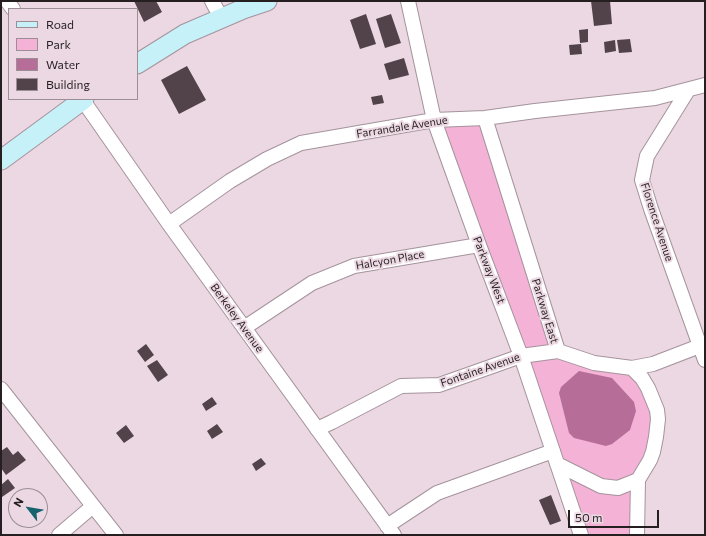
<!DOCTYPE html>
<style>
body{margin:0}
#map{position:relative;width:706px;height:536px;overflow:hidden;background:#ebd8e2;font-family:Commissioner,sans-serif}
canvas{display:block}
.frame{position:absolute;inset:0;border:2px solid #261f22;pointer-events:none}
.legend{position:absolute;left:8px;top:8px;width:130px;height:92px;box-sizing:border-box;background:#ebd8e2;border:1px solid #9c8e95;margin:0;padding:5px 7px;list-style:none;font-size:12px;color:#261f22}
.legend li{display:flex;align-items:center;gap:8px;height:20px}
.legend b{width:20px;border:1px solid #9c8e95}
.north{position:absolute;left:8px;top:488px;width:40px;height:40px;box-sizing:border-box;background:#ebd8e2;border:1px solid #9c8e95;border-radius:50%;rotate:301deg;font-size:11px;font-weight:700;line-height:16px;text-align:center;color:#261f22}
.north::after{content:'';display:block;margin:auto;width:14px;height:18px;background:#17626f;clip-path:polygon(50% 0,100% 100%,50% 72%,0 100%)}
.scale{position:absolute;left:568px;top:510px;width:91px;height:18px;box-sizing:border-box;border:2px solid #261f22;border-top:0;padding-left:5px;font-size:12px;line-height:14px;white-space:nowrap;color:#261f22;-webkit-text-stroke:3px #ebd8e2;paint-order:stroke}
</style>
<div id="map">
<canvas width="706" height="536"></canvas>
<div class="frame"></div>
<ul class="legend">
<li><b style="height:5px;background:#c6f1f8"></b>Road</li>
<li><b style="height:11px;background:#f3b2d6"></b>Park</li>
<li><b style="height:11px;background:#b66e98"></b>Water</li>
<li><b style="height:11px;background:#52434b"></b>Building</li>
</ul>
<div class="north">N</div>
<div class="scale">50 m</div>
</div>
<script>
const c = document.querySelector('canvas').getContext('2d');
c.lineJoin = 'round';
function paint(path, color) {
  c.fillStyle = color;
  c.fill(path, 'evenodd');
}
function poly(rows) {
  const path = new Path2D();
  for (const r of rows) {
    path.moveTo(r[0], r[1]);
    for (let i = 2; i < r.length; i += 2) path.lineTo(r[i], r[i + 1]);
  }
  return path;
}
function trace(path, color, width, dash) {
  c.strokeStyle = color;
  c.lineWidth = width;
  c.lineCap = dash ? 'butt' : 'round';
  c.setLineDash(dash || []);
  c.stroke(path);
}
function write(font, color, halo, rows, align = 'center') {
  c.font = font + ' Commissioner,sans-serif';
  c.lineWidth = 4;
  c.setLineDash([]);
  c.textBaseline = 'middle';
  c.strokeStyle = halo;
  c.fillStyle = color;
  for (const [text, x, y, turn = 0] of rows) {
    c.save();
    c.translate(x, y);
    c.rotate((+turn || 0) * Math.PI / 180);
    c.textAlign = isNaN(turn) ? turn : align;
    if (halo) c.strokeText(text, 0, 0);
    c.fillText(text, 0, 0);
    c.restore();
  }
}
paint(poly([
 [444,126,482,126,555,357,611,373,629,375,643,388,653,419,635,535,590,535,578,510]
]), '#f3b2d6');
paint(poly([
 [579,371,612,378,634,402,636,411,630,430,612,444,606,446,574,438,569,433,559,393,561,387]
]), '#b66e98');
paint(poly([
 [134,1,156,1,162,12,144,22],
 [591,1,610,1,612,24,594,26],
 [366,14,376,44,360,49,350,20],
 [391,14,401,43,385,48,376,19],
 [588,29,588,42,580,43,579,30],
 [630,39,632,52,619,53,617,40],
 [615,40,616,51,605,53,604,42],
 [581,44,582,54,570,55,569,45],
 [404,58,409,75,389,80,384,64],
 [187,66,206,100,179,114,161,80],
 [382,95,384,103,373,105,371,97],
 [146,344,154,355,145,362,137,351],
 [157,360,168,375,158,382,147,366],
 [212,397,217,404,206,411,202,404],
 [217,424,223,432,212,439,207,431],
 [126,425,134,436,124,443,116,433],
 [7,447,13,455,18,451,26,460,6,475,1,468,1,451],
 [261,458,266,464,256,471,252,464],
 [8,479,15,488,2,497,1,495,1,485],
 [551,495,561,521,550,525,539,500]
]), '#52434b');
const minor = poly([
 [7,1,13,9],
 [212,1,222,19],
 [408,1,434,120,479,245,521,356,581,535],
 [688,90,647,156,642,180,651,209,705,360],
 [82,99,169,224,394,535],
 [485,118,558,351],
 [169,224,230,181,267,159,301,143,434,120,485,118,535,111,655,98,705,85],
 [244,328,312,283,354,266,479,245],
 [632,368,642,378,648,388,657,410,658,419,656,437,653,452,650,460,638,480,637,535],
 [1,389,116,535],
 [317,429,332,422,401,386,439,385,521,356,558,351,594,363,632,368,653,364,705,344],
 [557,464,601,486,618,488,638,480],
 [387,526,437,493,553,451],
 [59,535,93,506]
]);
const secondary = poly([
 [137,64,185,34,243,9,267,1],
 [1,160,84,99]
]);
trace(minor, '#a5939c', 16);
trace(secondary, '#a5939c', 21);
trace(minor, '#fff', 14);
trace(secondary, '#c6f1f8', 19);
write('11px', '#261f22', '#ebd8e2', [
 ["Farrandale Avenue",402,127,-9],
 ["Florence Avenue",657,222,72],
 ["Halcyon Place",390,260,-10],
 ["Parkway West",489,270,69],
 ["Parkway East",545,311,73],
 ["Berkeley Avenue",237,318,54],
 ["Fontaine Avenue",480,370,-19]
]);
</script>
